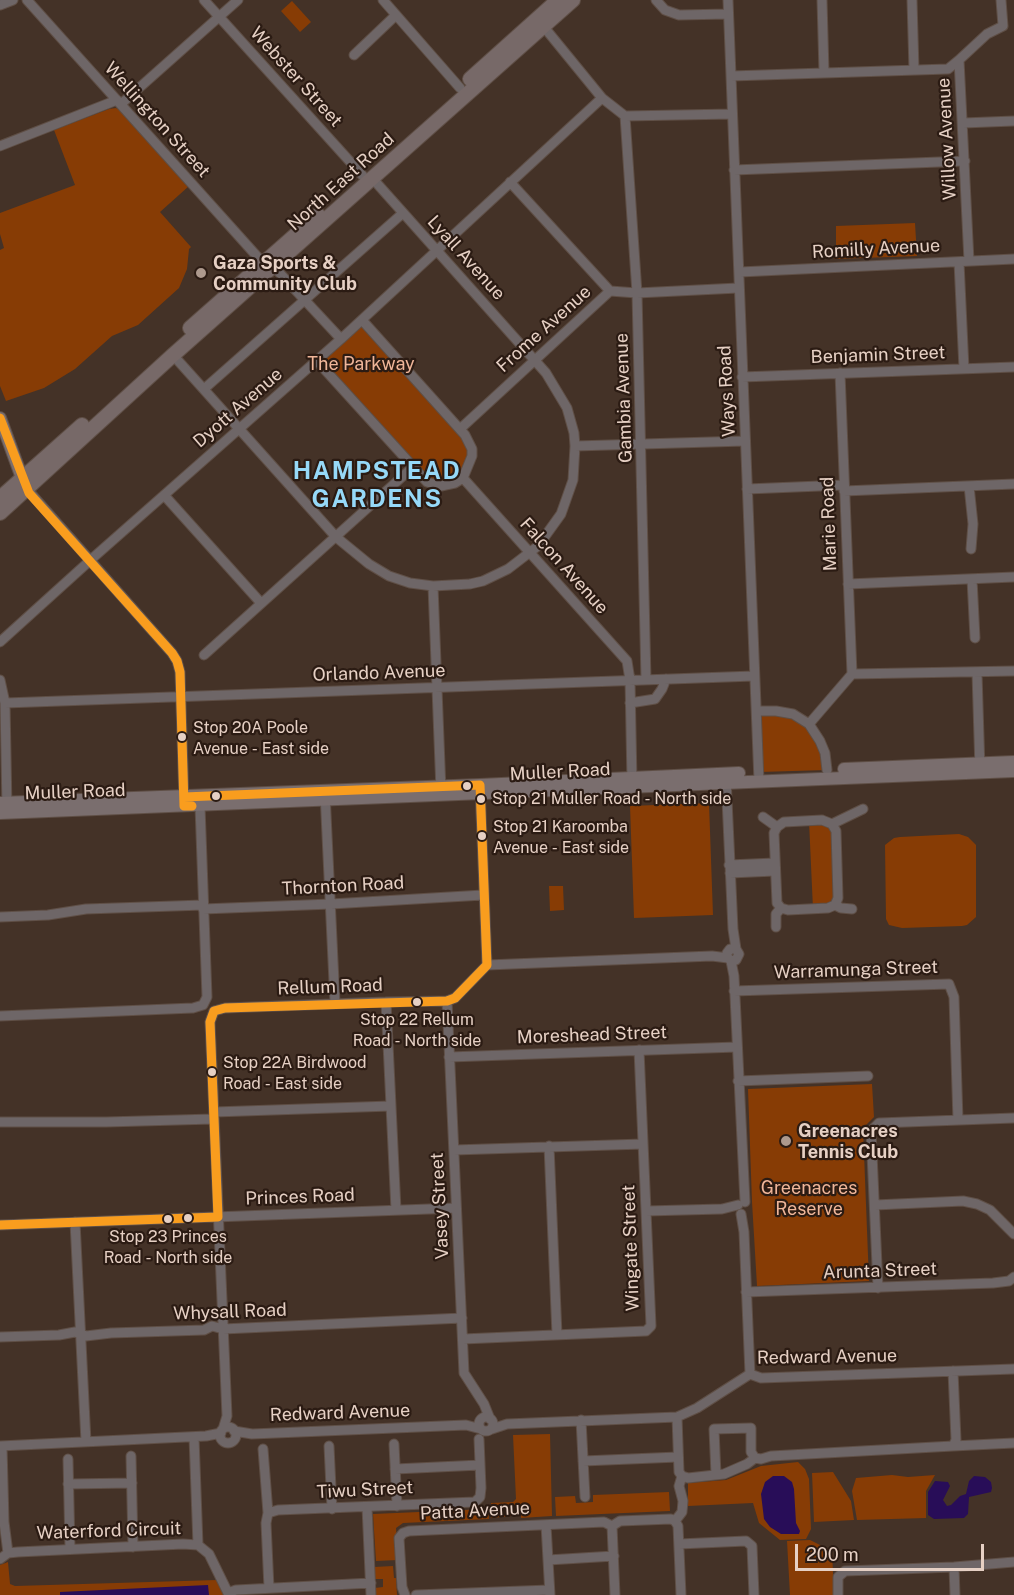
<!DOCTYPE html>
<style>
body{margin:0}
#map{position:relative;width:1014px;height:1595px;overflow:hidden;background:#443227;font-family:"Public Sans",sans-serif}
canvas{display:block}
.scale{position:absolute;left:795px;top:1544px;width:189px;height:27px;box-sizing:border-box;border:3px solid #e6d0c4;border-top:0;padding-left:8px;font-size:18px;line-height:21px;white-space:nowrap;color:#e6d0c4;-webkit-text-stroke:4px #2b1b13;paint-order:stroke}
</style>
<div id="map">
<canvas width="1014" height="1595"></canvas>
<div class="scale">200 m</div>
</div>
<script>
const c = document.querySelector('canvas').getContext('2d');
c.lineJoin = 'round';
function paint(path, color) {
  c.fillStyle = color;
  c.fill(path, 'evenodd');
}
function poly(rows) {
  const path = new Path2D();
  for (const r of rows) {
    if (r.length === 3) {
      path.moveTo(r[0] + r[2], r[1]);
      path.arc(r[0], r[1], r[2], 0, 2 * Math.PI);
      continue;
    }
    path.moveTo(r[0], r[1]);
    for (let i = 2; i < r.length; i += 2) path.lineTo(r[i], r[i + 1]);
  }
  return path;
}
function trace(path, color, width, dash) {
  c.strokeStyle = color;
  c.lineWidth = width;
  c.lineCap = dash ? 'butt' : 'round';
  c.setLineDash(dash || []);
  c.stroke(path);
}
function write(font, color, halo, rows, align = 'center') {
  c.font = font + ' "Public Sans",sans-serif';
  c.lineWidth = 4.5;
  c.setLineDash([]);
  c.textBaseline = 'middle';
  c.strokeStyle = halo;
  c.fillStyle = color;
  for (const [text, x, y, turn = 0] of rows) {
    c.save();
    c.translate(x, y);
    c.rotate((+turn || 0) * Math.PI / 180);
    c.textAlign = isNaN(turn) ? turn : align;
    if (halo) c.strokeText(text, 0, 0);
    c.fillText(text, 0, 0);
    c.restore();
  }
}
paint(poly([
 [292,1,311,22,300,32,281,11],
 [116,108,120,110,189,186,160,212,191,247,189,249,187,269,179,288,138,325,112,336,75,369,44,388,6,401,0,386,0,250,4,248,0,234,0,213,75,185,54,130,109,109],
 [915,223,917,256,834,259,836,248,836,226],
 [363,320,467,438,472,452,463,478,443,486,422,478,317,361],
 [758,711,776,711,809,724,827,770,759,772],
 [709,803,713,915,634,918,630,806],
 [809,821,832,824,835,905,813,909],
 [959,834,968,837,976,845,976,917,967,925,962,926,902,928,889,925,886,919,885,845,894,838,900,837],
 [549,886,563,886,564,910,550,911],
 [872,1084,874,1117,863,1128,869,1281,757,1286,752,1202,748,1089],
 [550,1434,552,1516,521,1518,521,1515,491,1518,491,1503,513,1502,516,1499,513,1435],
 [798,1462,805,1469,809,1479,811,1529,806,1539,780,1540,759,1523,753,1503,688,1506,688,1483,726,1480,761,1466],
 [833,1472,851,1501,854,1520,814,1522,812,1473],
 [892,1475,908,1477,935,1475,926,1491,926,1518,857,1520,852,1491,856,1478],
 [669,1492,670,1511,556,1516,555,1497,575,1496,576,1503,593,1502,593,1495],
 [488,1509,489,1519,403,1523,396,1528,398,1560,376,1561,373,1514],
 [810,1540,832,1551,834,1595,790,1595,787,1541],
 [8,1562,10,1584,15,1586,217,1580,224,1595,0,1595,0,1565],
 [393,1566,394,1578,396,1578,397,1595,375,1595,375,1588,383,1587,383,1579,375,1579,374,1567]
]), '#873c05');
paint(poly([
 [773,1476,784,1476,792,1482,794,1489,796,1523,800,1531,799,1534,781,1534,770,1527,764,1519,761,1494,765,1482],
 [974,1476,985,1477,991,1482,992,1488,991,1492,969,1497,968,1514,964,1518,934,1519,928,1515,928,1492,935,1481,948,1482,950,1486,943,1500,947,1506,951,1505,960,1496,966,1494,969,1481],
 [208,1585,209,1595,60,1595,60,1592]
]), '#280d58');
const minor = poly([
 [27,0,263,263],
 [204,0,363,176],
 [383,0,460,88],
 [656,0,665,10,679,15,728,14],
 [728,0,759,781],
 [822,0,824,72],
 [912,0,914,70],
 [0,5,13,0],
 [544,27,602,98,625,116,732,114],
 [354,55,396,15],
 [731,76,948,69,959,60],
 [121,104,238,0],
 [625,116,637,293,646,680],
 [963,123,1014,121],
 [0,146,117,100],
 [734,170,965,161],
 [510,182,610,291],
 [969,261,959,60,987,34,1003,26,1001,0],
 [959,262,964,369],
 [274,267,341,339],
 [740,272,1014,259],
 [173,355,336,537,369,564,389,576,410,583,433,586,470,584,483,581,508,569,538,546,561,514,573,480,575,446,574,433,567,408,546,373,373,179],
 [317,361,427,482,441,486,455,483,463,478,472,456,472,449,465,435,362,320],
 [840,373,852,674],
 [742,377,1014,367],
 [204,389,403,213],
 [460,429,610,291,637,293,738,288],
 [575,446,745,441],
 [463,478,627,661,630,680,632,782],
 [969,486,973,524,971,549],
 [26,488,172,653,177,661,180,672,184,801],
 [747,489,844,485],
 [844,491,1014,484],
 [164,495,261,603],
 [972,579,975,638],
 [848,584,1014,577],
 [433,586,441,791],
 [0,642,95,556,341,339,602,98],
 [204,655,413,467],
 [977,673,980,770],
 [0,680,5,703,7,809],
 [5,703,754,676],
 [630,703,655,699,662,689,666,679],
 [758,711,776,711,793,714,809,724,820,741,825,753,827,770],
 [809,724,852,674,1014,671],
 [726,778,733,929,736,949,739,954,736,960,731,961,727,957,727,953,730,949,736,949],
 [325,793,335,1003],
 [763,817,777,827],
 [822,820,832,824,836,831,838,898,835,905,828,908,788,910,781,908,777,903,774,833,777,827,784,822,822,820],
 [832,824,863,809],
 [729,865,775,863],
 [730,873,775,871],
 [835,905,841,908,852,909],
 [203,909,331,904,483,895],
 [0,917,48,915,86,909,203,905],
 [776,927,776,914,781,908],
 [731,961,734,976,745,1202],
 [487,965,712,956,728,958],
 [734,991,949,984,954,997,958,1120],
 [447,1001,464,1373,484,1404,490,1419],
 [386,1002,396,1210],
 [0,1016,193,1008,203,1005,207,997,200,806],
 [449,1057,737,1047],
 [738,1081,868,1076],
 [214,1112,391,1106],
 [0,1122,106,1122,213,1119],
 [549,1146,557,1335],
 [454,1150,643,1144],
 [875,1205,963,1201,977,1204,990,1210,1014,1234],
 [646,1211,722,1209,738,1205],
 [741,1214,744,1232,750,1374],
 [75,1222,86,1442],
 [0,1225,456,1208],
 [878,1288,871,1131,879,1123,1014,1118],
 [746,1292,993,1283,1009,1281,1014,1277],
 [0,1337,59,1335,75,1332,86,1336,111,1333,204,1330,212,1326,223,1329,462,1318],
 [463,1339,646,1331,651,1326,639,1050],
 [486,1424,7],
 [581,1420,585,1497],
 [228,1435,8],
 [223,1429,227,1416,210,1022,214,1011,225,1008,386,1002,447,1001,455,998,487,965,480,787],
 [492,1429,507,1424,677,1417,697,1408,750,1374,761,1378,1014,1369],
 [234,1431,252,1434,466,1425,481,1429],
 [194,1437,198,1545],
 [394,1444,397,1506],
 [0,1446,206,1436,221,1433],
 [2,1446,4,1522,8,1553],
 [329,1446,332,1509],
 [953,1446,1014,1443],
 [263,1449,268,1513],
 [131,1456,133,1547],
 [68,1459,70,1549],
 [583,1461,678,1457],
 [395,1469,480,1465],
 [716,1475,714,1429,751,1428,751,1452,755,1458,761,1459,771,1456,953,1446,956,1440,953,1371],
 [682,1476,688,1478,724,1474,747,1464,755,1458],
 [68,1484,132,1483],
 [367,1507,371,1595],
 [675,1521,682,1512,683,1501,679,1486,682,1476,679,1472,677,1417],
 [675,1521,678,1526,681,1595],
 [546,1525,550,1595],
 [612,1526,615,1595],
 [612,1526,620,1521,671,1519,675,1521],
 [679,1544,746,1541,752,1546,754,1595],
 [0,1559,8,1553,18,1552,183,1544,198,1545,209,1554,229,1595],
 [548,1560,614,1556],
 [954,1567,955,1595],
 [269,1588,266,1523,268,1513,278,1510,475,1502,480,1497,481,1488,479,1439],
 [228,1593,236,1590,371,1583],
 [405,1595,402,1587,399,1538,403,1533,409,1531,604,1522,612,1526],
 [416,1595,549,1590],
 [838,1595,838,1577,845,1571,954,1567,1014,1562]
]);
const major = poly([
 [0,418,22,478],
 [844,769,1014,762],
 [0,803,480,785,739,773],
 [0,813,1014,771]
]);
const highway = poly([
 [470,79,558,0],
 [190,328,318,215],
 [0,498,82,425],
 [0,513,173,355,573,0]
]);
trace(minor, '#5f4f46', 11);
trace(major, '#5f4f46', 14);
trace(highway, '#5f4f46', 16);
trace(minor, '#6e6667', 9);
trace(major, '#7a6e6e', 12);
trace(highway, '#776968', 14);
trace(poly([
 [0,418,29,493,172,653,177,661,180,672,184,806,192,806],
 [184,797,480,785,487,965,455,998,447,1001,225,1008,214,1011],
 [214,1011,210,1022,218,1217],
 [0,1225,218,1217]
]), '#f99d1e', 9);
for (const [x, y, r, color] of [
 [201,273,6,"#ad998d"],
 [182,737,5,"#e6d0c4"],
 [467,786,5,"#e6d0c4"],
 [216,796,5,"#e6d0c4"],
 [481,799,5,"#e6d0c4"],
 [482,836,5,"#e6d0c4"],
 [417,1002,5,"#e6d0c4"],
 [212,1072,5,"#e6d0c4"],
 [786,1141,6,"#ad998d"],
 [188,1218,5,"#e6d0c4"],
 [168,1219,5,"#e6d0c4"]
]) {
  const dot = new Path2D();
  dot.arc(x, y, r, 0, 2 * Math.PI);
  c.fillStyle = color;
  c.fill(dot);
  trace(dot, '#2b1b13', 2);
}
write('16px', '#e6d0c4', '#2b1b13', [
 ["Stop 20A Poole",193,728],
 ["Avenue - East side",193,749],
 ["Stop 21 Muller Road - North side",492,799],
 ["Stop 21 Karoomba",493,827],
 ["Avenue - East side",493,848],
 ["Stop 22 Rellum",417,1020,"center"],
 ["Road - North side",417,1041,"center"],
 ["Stop 22A Birdwood",223,1063],
 ["Road - East side",223,1084],
 ["Stop 23 Princes",168,1237,"center"],
 ["Road - North side",168,1258,"center"]
], 'left');
write('18px', '#e6d0c4', '#2b1b13', [
 ["Webster Street",296,77,48],
 ["Wellington Street",157,120,48],
 ["Willow Avenue",947,139,-93],
 ["North East Road",341,182,-42],
 ["Romilly Avenue",876,249,-3],
 ["Lyall Avenue",466,258,48],
 ["Frome Avenue",544,329,-42],
 ["Benjamin Street",878,355,-2],
 ["Ways Road",727,391,-93],
 ["Gambia Avenue",624,398,-92],
 ["Dyott Avenue",238,408,-41],
 ["Marie Road",829,524,-92],
 ["Falcon Avenue",564,566,48],
 ["Orlando Avenue",379,673,-2],
 ["Muller Road",560,772,-3],
 ["Muller Road",75,792,-2],
 ["Thornton Road",343,886,-3],
 ["Warramunga Street",856,970,-2],
 ["Rellum Road",330,987,-2],
 ["Moreshead Street",592,1035,-2],
 ["Princes Road",300,1197,-2],
 ["Vasey Street",440,1206,-93],
 ["Wingate Street",631,1248,-92],
 ["Arunta Street",880,1271,-2],
 ["Whysall Road",230,1312,-2],
 ["Redward Avenue",827,1357,-1],
 ["Redward Avenue",340,1413,-2],
 ["Tiwu Street",365,1490,-3],
 ["Patta Avenue",475,1511,-3],
 ["Waterford Circuit",109,1531,-2]
]);
write('bold 18px', '#e6d0c4', '#2b1b13', [
 ["Gaza Sports &",213,263],
 ["Community Club",213,284],
 ["Greenacres",798,1131],
 ["Tennis Club",798,1152]
], 'left');
write('18px', '#f0b699', '#2b1b13', [
 ["The Parkway",361,364],
 ["Greenacres",809,1188],
 ["Reserve",809,1209]
]);
c.letterSpacing = '1.5px';
write('bold 24px', '#96d9f8', '#2b1b13', [
 ["HAMPSTEAD",377,472],
 ["GARDENS",377,500]
]);
c.letterSpacing = '0px';
</script>
